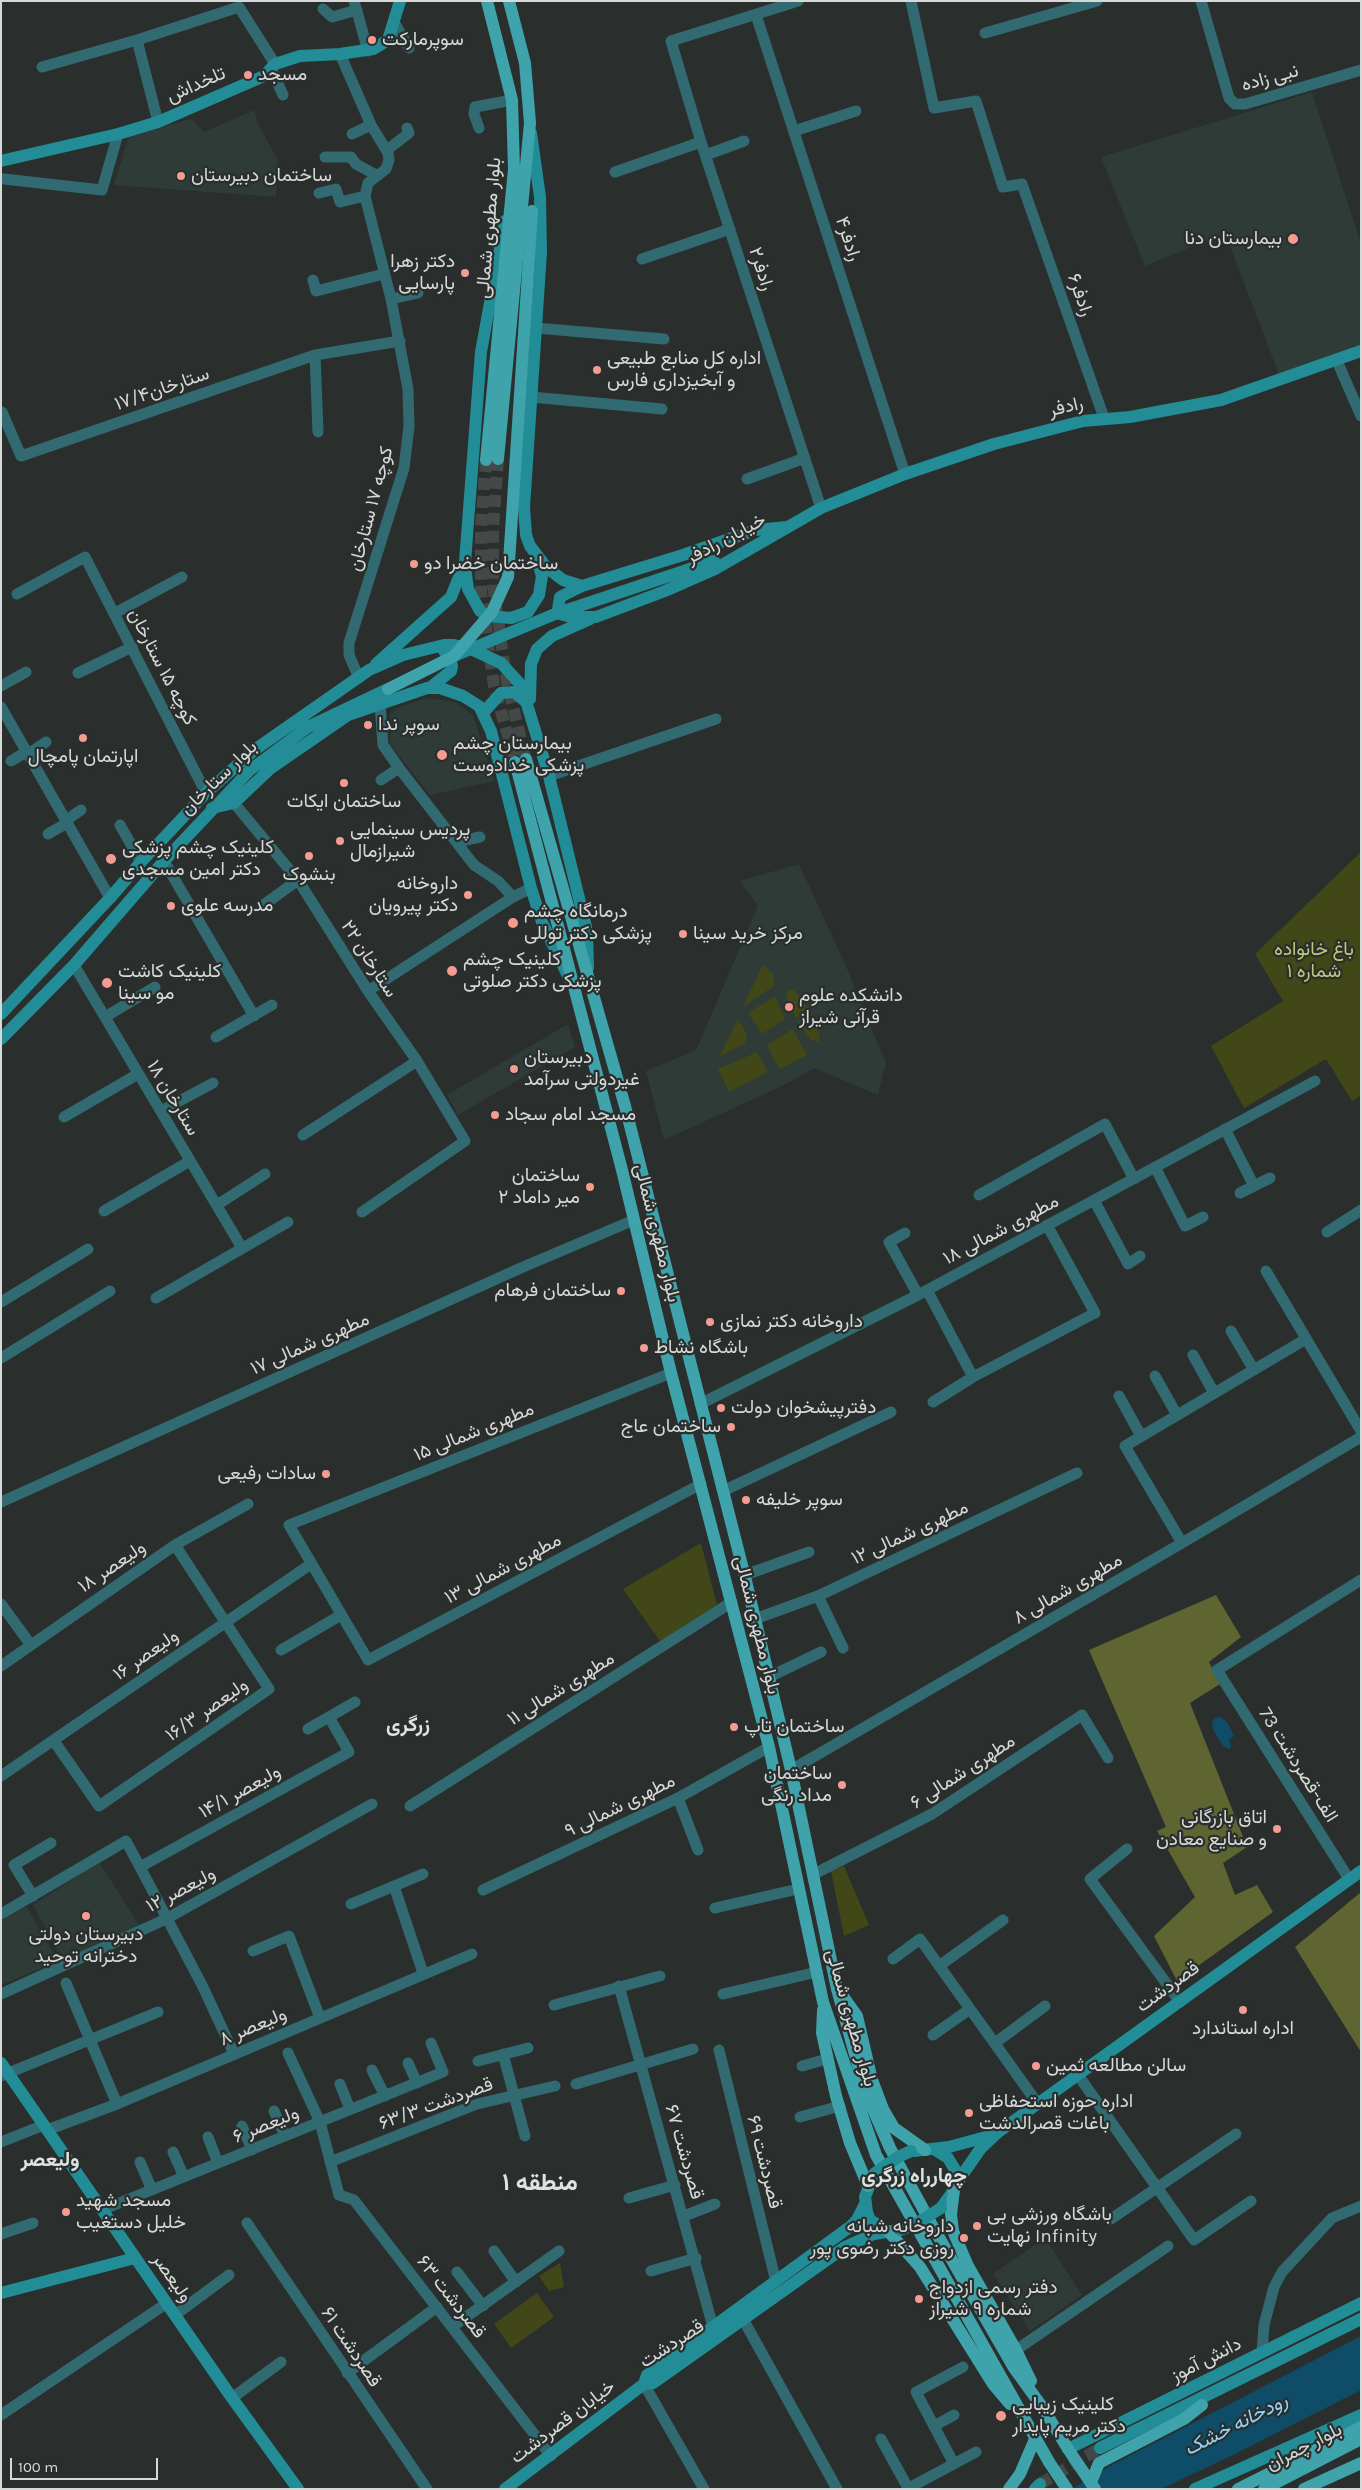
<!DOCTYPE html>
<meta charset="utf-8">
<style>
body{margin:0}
#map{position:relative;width:1362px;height:2490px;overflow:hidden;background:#2a2f2d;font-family:Karla,sans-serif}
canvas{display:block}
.frame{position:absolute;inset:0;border:2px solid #d6d9d8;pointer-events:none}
.scale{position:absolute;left:10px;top:2458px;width:148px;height:22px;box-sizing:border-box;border:2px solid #d6d9d8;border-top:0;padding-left:6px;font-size:15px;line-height:18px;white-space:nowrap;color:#d6d9d8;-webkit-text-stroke:4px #2a2f2d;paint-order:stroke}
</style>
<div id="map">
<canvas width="1362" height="2490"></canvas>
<div class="frame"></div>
<div class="scale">100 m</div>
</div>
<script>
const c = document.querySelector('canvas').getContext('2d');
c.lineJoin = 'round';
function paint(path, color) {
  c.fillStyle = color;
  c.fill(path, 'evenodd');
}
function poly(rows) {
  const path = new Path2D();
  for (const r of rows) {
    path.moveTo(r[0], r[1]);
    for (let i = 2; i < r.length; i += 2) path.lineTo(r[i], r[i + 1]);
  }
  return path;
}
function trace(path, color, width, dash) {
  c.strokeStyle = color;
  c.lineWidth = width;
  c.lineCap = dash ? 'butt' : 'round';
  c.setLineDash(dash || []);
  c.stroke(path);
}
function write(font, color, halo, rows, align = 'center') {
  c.font = font + ' Karla,Vazirmatn,sans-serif';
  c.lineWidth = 4.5;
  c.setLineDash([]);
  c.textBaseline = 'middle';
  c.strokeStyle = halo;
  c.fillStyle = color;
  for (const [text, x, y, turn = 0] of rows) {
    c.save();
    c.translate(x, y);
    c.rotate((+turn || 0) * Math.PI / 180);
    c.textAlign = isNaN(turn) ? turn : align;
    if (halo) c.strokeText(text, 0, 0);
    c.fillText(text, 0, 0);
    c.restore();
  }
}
paint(poly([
 [1312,92,1361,244,1361,347,1280,377,1225,233,1145,266,1101,157],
 [254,110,260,128,278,160,276,197,114,185,129,135,192,119,204,132],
 [427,698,456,702,473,715,494,781,430,795,390,744,390,714,397,708],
 [799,864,845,964,886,1063,878,1095,815,1068,782,1086,664,1140,646,1071,696,1050,758,906,740,881],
 [568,1024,575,1047,458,1115,447,1095],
 [99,1862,141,1928,63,1960,33,1905],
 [26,1906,58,1961,1,1985,1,1921],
 [1045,2238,1082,2295,1030,2331,993,2274]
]), '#2e3b37');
paint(poly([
 [1361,852,1361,1095,1352,1101,1326,1059,1244,1108,1211,1046,1283,1001,1255,954],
 [763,964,773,974,774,986,743,1007],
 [788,989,794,990,810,1010,807,1013,801,1011,800,1016,796,1018,786,997],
 [775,996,785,1019,762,1034,748,1013],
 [812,1013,820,1035,819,1042,811,1040,798,1021,805,1020,807,1015],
 [738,1019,747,1034,745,1043,719,1057],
 [793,1029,807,1055,779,1069,767,1045],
 [757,1052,768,1072,729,1092,718,1069],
 [701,1543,717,1605,660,1641,623,1589],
 [844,1866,869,1925,844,1936,831,1871],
 [560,2263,564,2287,549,2291,539,2276],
 [537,2293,554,2317,511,2348,494,2324]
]), '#414717');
paint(poly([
 [1216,1595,1241,1637,1209,1662,1220,1684,1190,1703,1247,1847,1223,1863,1235,1895,1257,1885,1273,1912,1177,1981,1154,1936,1195,1897,1157,1831,1166,1827,1089,1650],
 [1361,1892,1361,2052,1295,1947]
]), '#5e6531');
paint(poly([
 [1219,1716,1227,1722,1234,1736,1229,1740,1231,1746,1229,1749,1223,1746,1212,1728,1213,1720],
 [1361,2336,1361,2390,1235,2454,1161,2489,1072,2489,1110,2466]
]), '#0e4c68');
trace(poly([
 [1040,2484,1100,2448]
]), '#444847', 12, [12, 6]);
trace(poly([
 [498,459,493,528,493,585,507,683,526,759],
 [486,460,481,527,481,592,494,686,515,762]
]), '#444847', 12, [12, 6]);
trace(poly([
 [354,1,368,51],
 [798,1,671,41,701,142,821,508],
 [911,1,934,108,976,101,1003,187,1022,184,1104,418],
 [1201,1,1229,98,1235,104,1245,104,1361,70],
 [323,9,332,17,357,10],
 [756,15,905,474],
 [394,22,409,48],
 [985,33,1097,1],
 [137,40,239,7,275,64],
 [340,54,371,125,388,153,389,160,386,169,368,183,365,196,391,299,408,389,409,426,404,468,349,643,349,655,359,678],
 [42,67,137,40,158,122],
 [271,68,283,95],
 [479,128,474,114,475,107,512,100],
 [794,131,856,111],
 [352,134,371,125],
 [387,150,409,133,407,128],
 [706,155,744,141],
 [325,157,351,157,356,164,376,175],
 [615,172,701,142],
 [4,179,102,190,118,134],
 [319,193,336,189,340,202,365,196],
 [642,259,730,229],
 [313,280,316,291,384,274],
 [391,299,418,293],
 [536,328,664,339],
 [315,355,318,432],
 [1337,361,1361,416],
 [531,397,662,409],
 [2,412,21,456,315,355,400,341],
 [747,479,805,458],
 [17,594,85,557,206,793],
 [115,613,182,577],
 [78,673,132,647],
 [1,686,26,672],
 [380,704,383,745,399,768,474,865,498,881,513,897],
 [1,707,110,898],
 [28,754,46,742],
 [11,761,26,752],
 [549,776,716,719],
 [381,780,399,768],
 [234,803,298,880,368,991,417,1061,465,1141,362,1212],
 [65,821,81,810],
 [120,825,141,862],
 [48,834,67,823],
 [456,842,480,837],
 [164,861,254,1016],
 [262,906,298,880],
 [74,965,242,1248],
 [368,991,513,897,531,888],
 [105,1017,155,987],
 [216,1037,272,1005],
 [161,1111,213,1083],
 [64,1117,138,1074],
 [1225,1129,1254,1186],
 [303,1135,417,1061],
 [1155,1167,1185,1226,1203,1217],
 [1240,1193,1270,1178],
 [979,1195,1105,1124,1134,1179],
 [1094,1200,1128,1264,1140,1256],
 [217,1205,265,1174],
 [104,1211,190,1161],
 [1327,1232,1361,1210],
 [905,1233,889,1242,918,1295],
 [1266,1271,1361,1431],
 [927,1290,973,1377],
 [156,1298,288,1222],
 [1,1302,88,1249],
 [1231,1331,1254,1370],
 [1193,1355,1214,1393],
 [1,1358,110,1291],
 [671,1373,289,1525,368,1660,701,1484],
 [1155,1376,1177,1415],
 [1119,1396,1141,1436],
 [933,1402,973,1377,1095,1313,1047,1225],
 [700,1404,918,1295,1315,1081],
 [723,1491,891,1412],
 [1,1502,523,1267,634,1220],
 [1182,1543,1125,1446,1306,1339],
 [745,1575,809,1552],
 [818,1596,843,1648],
 [1,1604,31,1645],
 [755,1619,818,1596,1077,1473],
 [281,1650,341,1615],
 [1,1666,175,1545,248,1504],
 [769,1677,821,1652],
 [308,1729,355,1702],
 [54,1741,99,1806,269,1689,175,1545],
 [791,1770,1182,1543,1361,1437],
 [1,1776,311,1564],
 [678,1798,698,1850],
 [410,1806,732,1602],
 [1127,1849,1090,1879,1180,2002],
 [140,1867,203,1987,234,2054],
 [814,1874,932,1814,1082,1715,1108,1758],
 [1349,1879,1217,1670,1361,1580],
 [394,1886,423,1973],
 [483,1890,678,1798,769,1747],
 [33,1896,14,1865,51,1843],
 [351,1904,423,1874],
 [715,1908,798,1889],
 [1,1914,126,1841,140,1867,349,1752,329,1717],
 [253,1951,289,1936,320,2018],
 [893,1959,920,1939,1038,2104],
 [939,1966,1003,1920],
 [66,1983,117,2104],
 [619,1986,713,2327],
 [1,1994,166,1919,372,1804],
 [723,1994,817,1972],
 [554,2005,660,1976],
 [933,2035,970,2009],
 [995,2043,1045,2006],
 [719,2050,776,2282],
 [288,2053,320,2122,339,2195,354,2200,551,2456],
 [503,2054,525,2136],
 [478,2061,528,2048],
 [408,2063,417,2083],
 [802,2066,827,2059],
 [372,2070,385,2096],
 [1078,2075,1194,2240,1251,2201],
 [1,2076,158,2012],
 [340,2084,350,2109],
 [576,2084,693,2049],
 [274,2111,285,2136],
 [800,2117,840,2106],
 [242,2126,252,2150],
 [47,2130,117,2104,472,1954],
 [208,2137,218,2163],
 [1,2142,44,2125],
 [173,2152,184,2177],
 [140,2162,152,2190],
 [330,2162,477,2104,555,2086],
 [629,2198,675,2185],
 [102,2210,443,2072,431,2043],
 [684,2216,715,2204],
 [1111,2219,1236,2134],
 [247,2223,427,2489],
 [1,2234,33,2223],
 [494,2251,516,2282],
 [651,2271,696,2258],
 [457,2272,483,2306],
 [175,2315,229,2275],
 [743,2319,837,2489],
 [452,2327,559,2251],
 [1016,2350,1168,2246],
 [1262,2352,1264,2325,1274,2287,1282,2272,1332,2218,1361,2206],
 [347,2373,437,2307],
 [644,2384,704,2489],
 [232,2398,281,2362],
 [1,2415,167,2303],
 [934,2426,954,2415],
 [881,2439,908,2488],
 [954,2464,916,2392,963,2367],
 [907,2489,976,2452]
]), '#316b71', 11);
trace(poly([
 [531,133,540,197,541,252,524,507,526,535,530,546,546,567,563,580,582,586],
 [1,161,118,134,158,122,264,76,275,64,300,56,340,54,373,49,388,40,400,1],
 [787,527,755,530,683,555,582,586,560,597,558,610,560,614,571,617,596,617,665,591,715,569,821,508,905,474,994,444,1083,421,1130,417,1221,400,1361,351],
 [465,567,468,589,480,611,488,616,511,618,528,612,539,595,542,576,537,560],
 [376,664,451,597,465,562,481,352,505,221],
 [431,687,451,671,452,666,450,656,444,651],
 [530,699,531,664,537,649,552,636,590,619],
 [483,713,501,693,514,692,526,702],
 [212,808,234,803,271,768,348,715,427,688,440,688,463,696,479,706,491,731,531,888,542,922,569,978],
 [1,1014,110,898,141,862,206,793,253,751,369,670,403,655,444,645,454,645,471,649,501,663,521,685,549,776,587,931,588,968],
 [1,1039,74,965,164,861,250,770,308,727,388,689],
 [1,2063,232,2398,298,2489],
 [934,2149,948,2158,957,2173,954,2190,941,2208],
 [914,2151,949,2147,993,2135],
 [873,2176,865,2197,867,2212,870,2220,888,2231],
 [956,2184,981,2148,997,2133,1361,1871],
 [1,2293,135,2258],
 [644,2384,647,2375,851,2226,857,2220,865,2204],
 [1100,2448,1361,2319],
 [1068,2449,1361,2303],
 [505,2489,644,2384,653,2383,845,2247,874,2234,899,2230],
 [1035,2489,1040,2484],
 [1195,2489,1361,2415]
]), '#228d96', 12);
trace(poly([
 [498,459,530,123,525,63,509,1],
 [486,460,514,169,512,100,487,1],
 [526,759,625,1106,746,1581,791,1770,837,1989,865,2091,890,2148,933,2227,1014,2368,1043,2408,1068,2449],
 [515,762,622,1170,671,1373,769,1747,823,2002,876,2155,1049,2462],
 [842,1995,857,2016,872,2080,883,2109,894,2128,925,2150],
 [823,2010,822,2033,836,2096,850,2143,868,2186],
 [954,2190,951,2214,953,2231,968,2266,1016,2350,1031,2381],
 [888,2231,920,2267,993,2384,1010,2404],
 [1091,2482,1099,2463,1184,2419,1202,2405],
 [1009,2489,1020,2474,1035,2439],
 [1238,2489,1361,2427],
 [1264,2489,1361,2439],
 [1304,2489,1361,2463]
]), '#3fa3ac', 12);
trace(poly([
 [454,656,555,614,714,561],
 [874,2174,898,2157,911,2151],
 [900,2230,914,2225,941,2208]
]), '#228d96', 12);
trace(poly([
 [388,689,454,656,492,612,508,577,532,211],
 [1068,2449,1095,2489],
 [1049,2462,1067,2489]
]), '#3fa3ac', 12);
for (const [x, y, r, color] of [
 [372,40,5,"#f59c92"],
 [248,75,5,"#f59c92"],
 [181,176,5,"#f59c92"],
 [1293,239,6,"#f59c92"],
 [465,273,5,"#f59c92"],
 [597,370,5,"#f59c92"],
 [414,564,5,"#f59c92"],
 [368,725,5,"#f59c92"],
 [83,738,5,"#f59c92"],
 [442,755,6,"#f59c92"],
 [344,783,5,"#f59c92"],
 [340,841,5,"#f59c92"],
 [309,856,5,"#f59c92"],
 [111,859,6,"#f59c92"],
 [468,895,5,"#f59c92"],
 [171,906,5,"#f59c92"],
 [513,923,6,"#f59c92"],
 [683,934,5,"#f59c92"],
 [452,971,6,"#f59c92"],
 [107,983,6,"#f59c92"],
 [789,1007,5,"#f59c92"],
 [514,1069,5,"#f59c92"],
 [495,1115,5,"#f59c92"],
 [590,1187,5,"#f59c92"],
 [621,1291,5,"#f59c92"],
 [710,1322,5,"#f59c92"],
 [644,1348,5,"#f59c92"],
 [721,1408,5,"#f59c92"],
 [731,1427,5,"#f59c92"],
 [326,1474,5,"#f59c92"],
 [746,1500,5,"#f59c92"],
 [734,1727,5,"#f59c92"],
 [842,1785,5,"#f59c92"],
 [1277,1829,5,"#f59c92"],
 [86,1916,5,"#f59c92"],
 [1243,2010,5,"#f59c92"],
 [1036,2066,5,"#f59c92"],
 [969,2113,5,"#f59c92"],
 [66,2212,5,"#f59c92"],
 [977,2226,5,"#f59c92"],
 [964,2238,5,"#f59c92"],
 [919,2299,5,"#f59c92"],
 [1001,2416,6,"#f59c92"]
]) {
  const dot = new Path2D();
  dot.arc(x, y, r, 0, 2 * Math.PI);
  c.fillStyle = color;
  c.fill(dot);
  trace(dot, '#2a2f2d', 2);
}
write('19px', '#d6d9d8', '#2a2f2d', [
 ["سوپرمارکت",382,40],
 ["مسجد",258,75],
 ["ساختمان دبیرستان",191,176],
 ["بیمارستان دنا",1282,239,"right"],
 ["دکتر زهرا",455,262,"right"],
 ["پارسایی",455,284,"right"],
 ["اداره کل منابع طبیعى",607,359],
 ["و آبخیزدارى فارس",607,381],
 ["ساختمان خضرا دو",424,564],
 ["سوپر ندا",378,725],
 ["بیمارستان چشم",453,744],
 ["پزشکی خدادوست",453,766],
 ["اپارتمان پامچال",83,757,"center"],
 ["ساختمان ایکات",344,802,"center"],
 ["پردیس سینمایی",350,830],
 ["شیرازمال",350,852],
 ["کلینیک چشم پزشکی",122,848],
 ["دکتر امین مسجدی",122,870],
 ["بنشوک",309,875,"center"],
 ["داروخانه",458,884,"right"],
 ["دکتر پیرویان",458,906,"right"],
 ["مدرسه علوی",181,906],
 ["درمانگاه چشم",524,912],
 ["پزشكی دكتر توللی",524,934],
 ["مرکز خرید سینا",693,934],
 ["کلینیک چشم",463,960],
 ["پزشکی دکتر صلوتی",463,982],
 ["کلینیک کاشت",118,972],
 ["مو سینا",118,994],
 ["دانشکده علوم",799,996],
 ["قرآنی شیراز",799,1018],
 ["دبیرستان",524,1058],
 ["غیردولتی سرآمد",524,1080],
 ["مسجد امام سجاد",505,1115],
 ["ساختمان",580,1176,"right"],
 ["میر داماد ۲",580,1198,"right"],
 ["ساختمان فرهام",611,1291,"right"],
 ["داروخانه دکتر نمازی",720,1322],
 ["باشگاه نشاط",654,1348],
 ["دفترپیشخوان دولت",731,1408],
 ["ساختمان عاج",721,1427,"right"],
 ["سادات رفیعی",316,1474,"right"],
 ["سوپر خلیفه",756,1500],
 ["ساختمان تاپ",744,1727],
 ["ساختمان",832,1774,"right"],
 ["مداد رنگی",832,1796,"right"],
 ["اتاق بازرگانی",1267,1818,"right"],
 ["و صنایع معادن",1267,1840,"right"],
 ["دبیرستان دولتی",86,1935,"center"],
 ["دخترانه توحید",86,1957,"center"],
 ["اداره استاندارد",1243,2029,"center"],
 ["سالن مطالعه ثمین",1046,2066],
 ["اداره حوزه استحفاظی",979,2102],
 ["باغات قصرالدشت",979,2124],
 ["مسجد شهید",76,2201],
 ["خلیل دستغیب",76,2223],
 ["باشگاه ورزشی بی",987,2215],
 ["نهایت Infinity",987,2237],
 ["داروخانه شبانه",954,2227,"right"],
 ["روزی دکتر رضوی پور",954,2249,"right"],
 ["دفتر رسمی ازدواج",929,2288],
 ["شماره ۹ شیراز",929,2310],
 ["کلینیک زیبایی",1012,2405],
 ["دکتر مریم پایدار",1012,2427]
], 'left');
write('19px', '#d6d9d8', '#2a2f2d', [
 ["نبی زاده",1270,78,-15],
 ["تلخداش",196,85,-24],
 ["بلوار مطهرى شمالى",489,228,-85],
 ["رادفر۴",848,239,72],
 ["رادفر۲",761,269,72],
 ["رادفر۶",1080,295,71],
 ["ستارخان۱۷/۴",162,389,-19],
 ["رادفر",1066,407,-13],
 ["کوچه ۱۷ ستارخان",371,509,-75],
 ["خیابان رادفر",726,539,-28],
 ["کوچه ۱۵ ستارخان",162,667,63],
 ["بلوار ستارخان",219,778,-44],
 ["۲۲ ستارخان",369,959,57],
 ["۱۸ ستارخان",173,1098,59],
 ["۱۸ مطهری شمالی",1001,1230,-28],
 ["بلوار مطهرى شمالى",657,1233,76],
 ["۱۷ مطهری شمالی",310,1344,-24],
 ["۱۵ مطهری شمالی",474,1432,-22],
 ["۱۲ مطهری شمالی",910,1533,-25],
 ["۱۸ ولیعصر",112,1567,-34],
 ["۱۳ مطهری شمالی",503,1569,-28],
 ["۸ مطهری شمالی",1068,1589,-30],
 ["بلوار مطهرى شمالى",757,1625,76],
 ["۱۶ ولیعصر",146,1655,-35],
 ["۱۱ مطهری شمالی",561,1689,-32],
 ["۱۶/۳ ولیعصر",207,1710,-35],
 ["73 الف-قصردشت",1298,1765,58],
 ["۶ مطهری شمالی",963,1772,-33],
 ["۱۴/۱ ولیعصر",240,1792,-29],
 ["۹ مطهری شمالی",620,1806,-26],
 ["۱۲ ولیعصر",181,1890,-28],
 ["قصردشت",1168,1987,-36],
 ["بلوار مطهرى شمالى",851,2018,74],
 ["۸ ولیعصر",253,2027,-23],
 ["۶۳/۳ قصردشت",436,2104,-20],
 ["۶ ولیعصر",266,2125,-22],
 ["۶۷ قصردشت",684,2152,74],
 ["۶۹ قصردشت",764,2162,76],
 ["ولیعصر",172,2278,55],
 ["۶۳ قصردشت",451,2297,52],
 ["قصردشت",672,2344,-33],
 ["۶۱ قصردشت",351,2347,56],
 ["دانش آموز",1206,2360,-27],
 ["خیابان قصردشت",563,2422,-37],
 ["بلوار چمران",1304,2447,-27]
]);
write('19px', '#bdc978', '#2a2f2d', [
 ["باغ خانواده",1314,950],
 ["شماره ۱",1314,972]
]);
write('bold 20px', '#dde3e1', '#2a2f2d', [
 ["زرگری",408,1725],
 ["ولیعصر",50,2160],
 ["چهارراه زرگری",914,2176]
]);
write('italic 20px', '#92d4f9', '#2a2f2d', [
 ["رودخانه خشک",1236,2425,-27]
]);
write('bold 24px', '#dde3e1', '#2a2f2d', [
 ["منطقه ۱",540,2183]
]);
</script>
